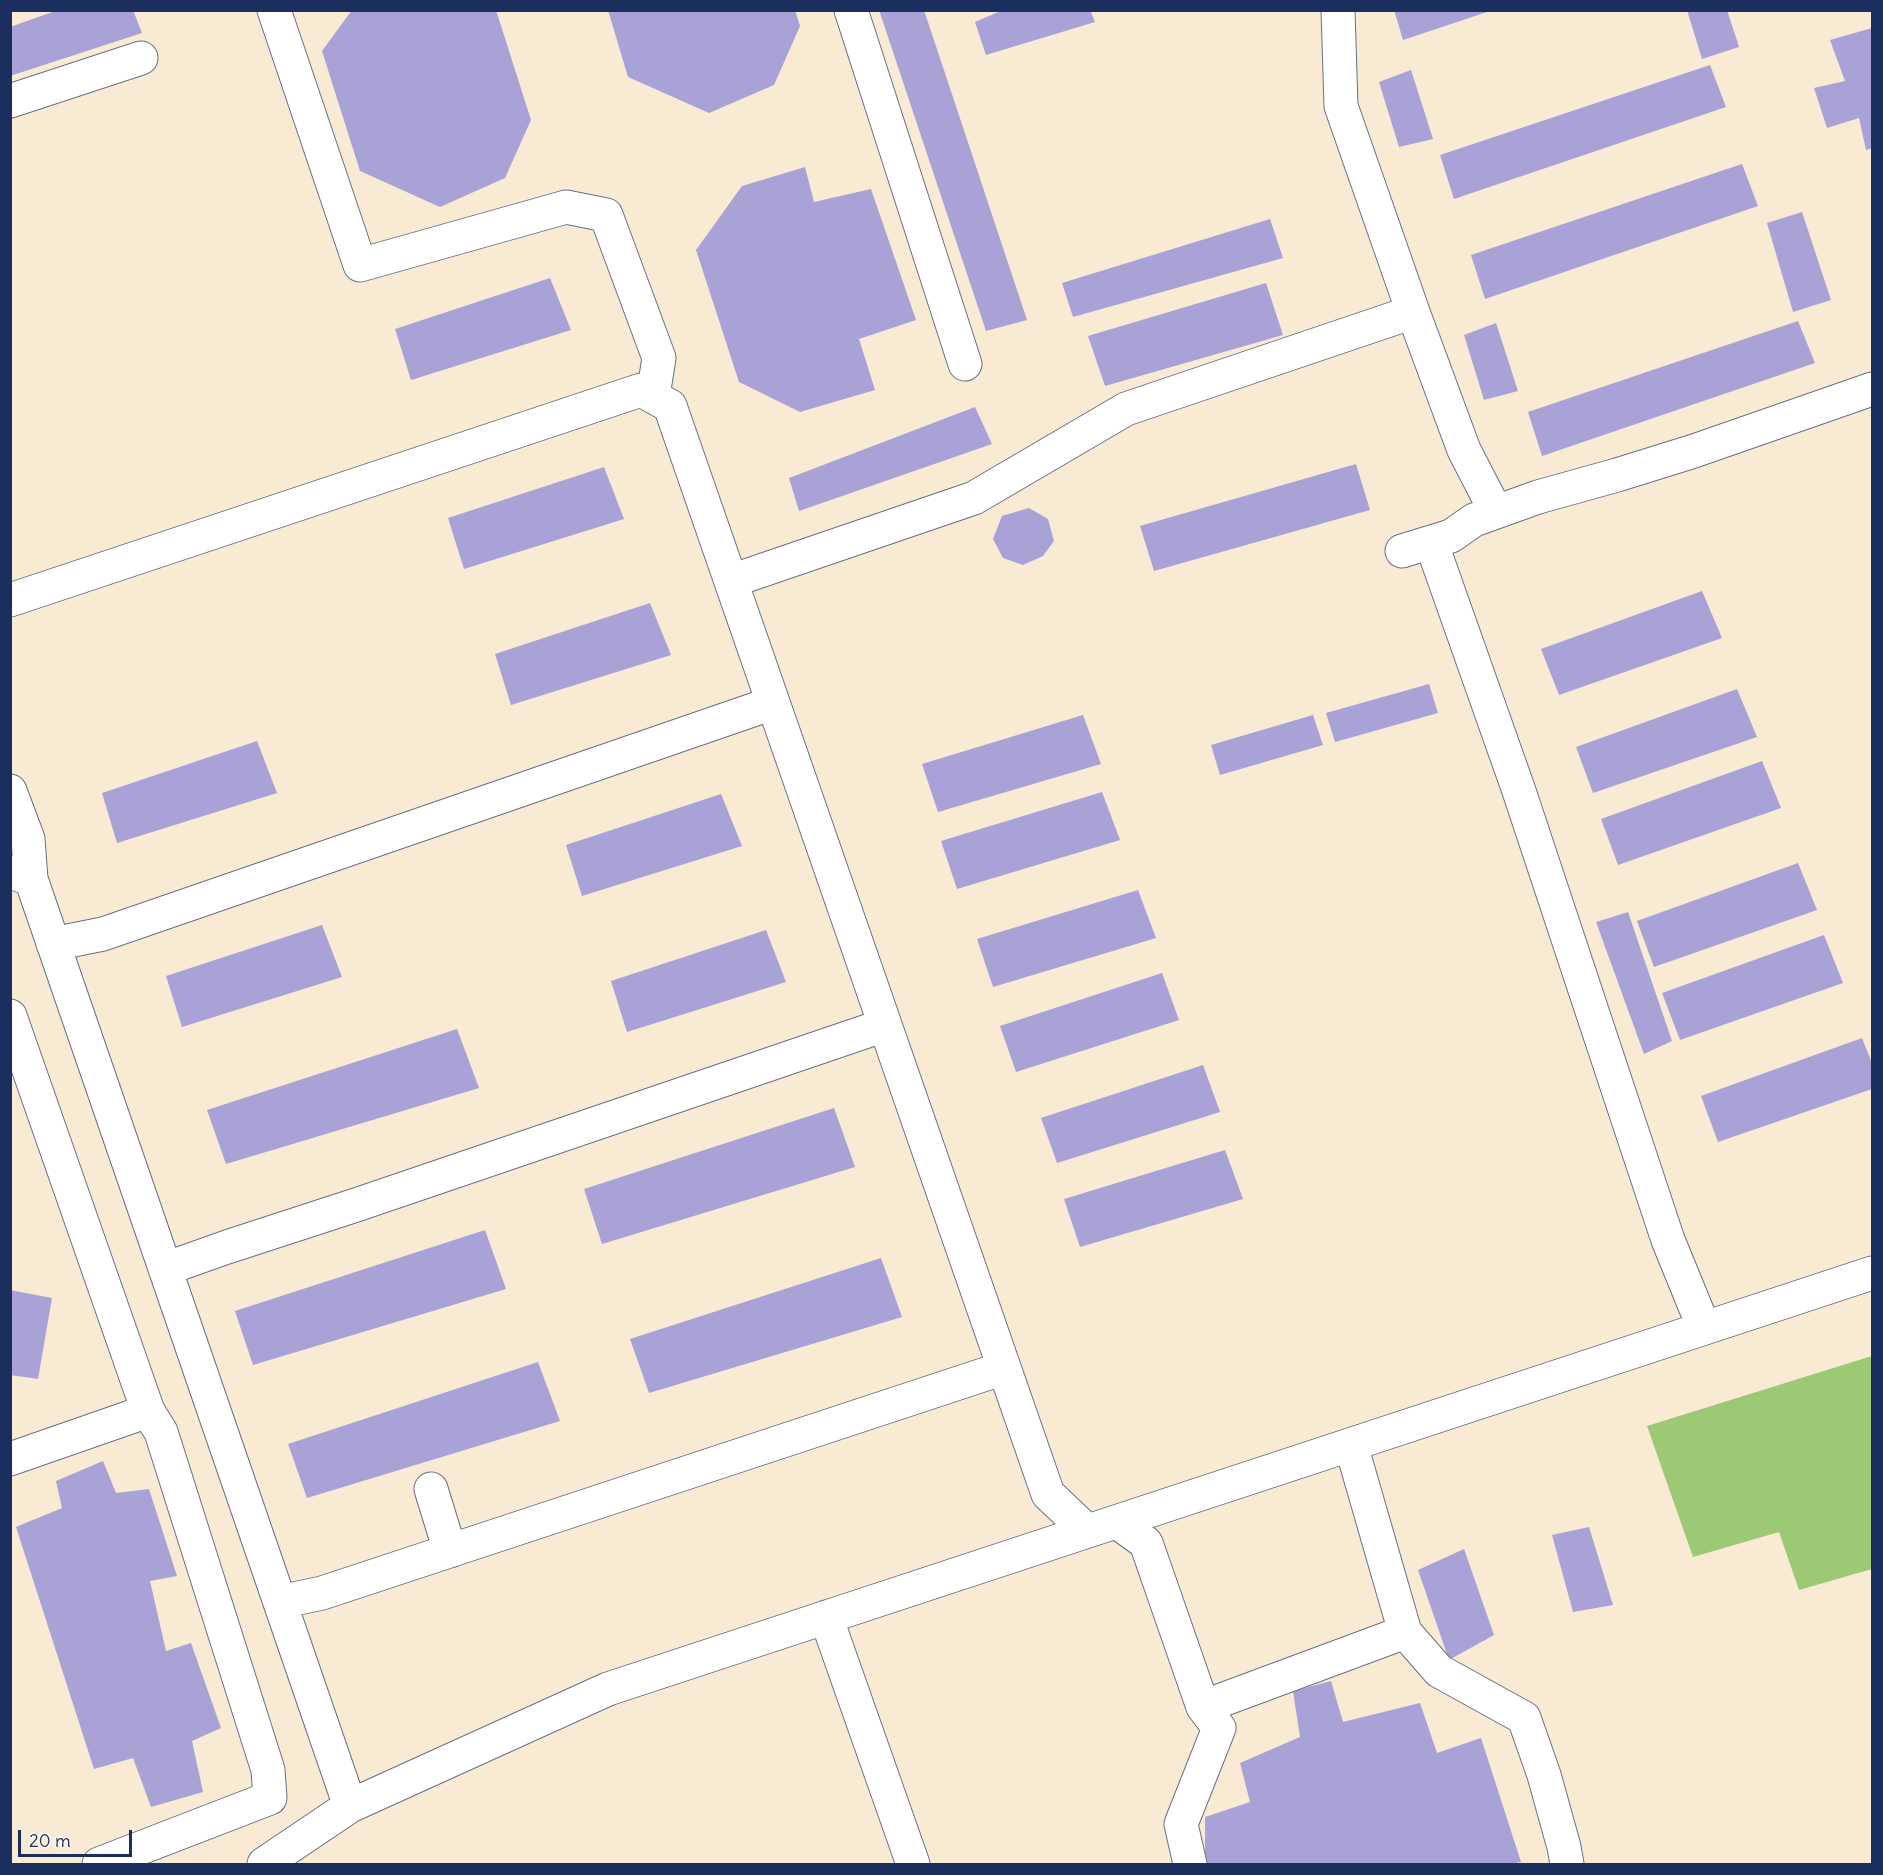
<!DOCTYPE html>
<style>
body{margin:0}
#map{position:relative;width:1883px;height:1875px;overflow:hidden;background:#f8ead3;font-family:Delius,sans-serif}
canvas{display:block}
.frame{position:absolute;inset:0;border:12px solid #1b2f5e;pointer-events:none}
.scale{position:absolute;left:18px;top:1830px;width:114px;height:27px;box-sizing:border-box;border:3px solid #1b2f5e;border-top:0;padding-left:8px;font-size:18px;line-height:21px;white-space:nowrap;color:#1b2f5e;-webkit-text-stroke:4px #fcf5e5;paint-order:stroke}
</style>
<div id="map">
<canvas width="1883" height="1875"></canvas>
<div class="frame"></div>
<div class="scale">20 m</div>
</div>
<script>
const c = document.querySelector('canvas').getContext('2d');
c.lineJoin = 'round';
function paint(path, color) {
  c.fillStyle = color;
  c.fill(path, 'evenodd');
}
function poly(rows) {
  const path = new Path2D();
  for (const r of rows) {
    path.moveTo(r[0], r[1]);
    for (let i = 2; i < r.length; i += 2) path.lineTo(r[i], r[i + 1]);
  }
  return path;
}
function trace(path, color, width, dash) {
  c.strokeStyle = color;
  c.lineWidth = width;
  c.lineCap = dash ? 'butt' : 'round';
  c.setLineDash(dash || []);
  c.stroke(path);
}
paint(poly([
 [1872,1356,1872,1569,1799,1590,1779,1532,1693,1557,1647,1426]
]), '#9dc976');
paint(poly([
 [58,10,133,10,142,33,10,76,10,27],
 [352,10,496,10,531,120,505,178,440,207,360,171,322,51],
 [608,10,795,10,800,26,774,85,709,113,628,77],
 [879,10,924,10,1027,320,986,331],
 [1003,10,1090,10,1095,22,986,55,975,22],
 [1394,10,1490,10,1490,11,1403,40],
 [1687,10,1727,10,1739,47,1702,59],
 [1872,28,1872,148,1866,150,1859,118,1827,128,1814,88,1845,81,1830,40],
 [1710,65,1726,107,1454,199,1440,155],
 [1411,70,1433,139,1399,147,1379,82],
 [1742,164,1758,206,1485,299,1471,255],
 [805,167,814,202,871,189,916,320,859,339,875,390,800,412,739,382,696,250,742,186],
 [1802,212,1831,300,1793,312,1767,223],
 [1270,219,1283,258,1073,317,1062,283],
 [550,278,571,330,411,380,395,329],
 [1266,283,1283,335,1105,386,1088,336],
 [1798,321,1815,363,1542,456,1528,412],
 [1496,323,1518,391,1484,400,1464,335],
 [975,407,992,444,799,511,789,478],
 [1356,464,1370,510,1154,571,1140,526],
 [604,467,624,519,464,569,448,518],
 [1029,508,1048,519,1054,541,1043,556,1023,565,1003,558,993,539,1002,516],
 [1702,591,1722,638,1559,695,1541,649],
 [650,603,671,655,511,705,495,654],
 [1429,684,1438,713,1335,742,1326,713],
 [1737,689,1757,737,1593,793,1576,747],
 [1083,715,1101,764,938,812,922,764],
 [1313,715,1323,745,1220,775,1211,745],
 [257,741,277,793,117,843,102,793],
 [1762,761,1781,808,1618,865,1601,819],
 [1102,792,1120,840,957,889,941,841],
 [721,794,742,846,582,896,566,845],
 [1798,863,1817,910,1654,967,1637,921],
 [1138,890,1156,938,993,987,977,939],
 [1628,912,1672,1041,1644,1054,1596,922],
 [322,925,342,977,182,1027,166,976],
 [766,930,786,982,627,1032,611,981],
 [1824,935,1843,983,1680,1040,1662,993],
 [1162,973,1179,1020,1016,1072,1000,1026],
 [457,1029,479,1088,226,1164,207,1110],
 [1862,1038,1872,1063,1872,1089,1718,1142,1701,1096],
 [1203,1065,1220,1112,1057,1163,1041,1118],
 [834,1108,855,1167,602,1244,584,1189],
 [1225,1150,1243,1199,1080,1247,1064,1199],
 [485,1230,506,1289,253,1365,235,1311],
 [881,1258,902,1317,649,1393,630,1339],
 [10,1290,52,1298,38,1379,10,1375],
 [538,1362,560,1421,307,1498,288,1444],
 [103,1461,116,1493,149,1489,177,1576,150,1581,166,1651,191,1643,221,1728,192,1741,203,1792,151,1807,133,1758,94,1769,16,1527,62,1508,56,1481],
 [1589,1527,1613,1605,1573,1612,1552,1535],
 [1464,1549,1494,1635,1449,1660,1418,1570],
 [1331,1681,1343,1722,1420,1703,1437,1753,1481,1738,1521,1862,1512,1864,1205,1864,1205,1817,1250,1802,1240,1763,1300,1737,1293,1691]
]), '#a9a2d6');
const minor = poly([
 [274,10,360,265,566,207,606,215,659,358,653,396],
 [851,10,965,364],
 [1338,10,1341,106,1413,312,1464,450,1496,512],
 [10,101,141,58],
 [1431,542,1519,791,1668,1240,1704,1328],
 [1402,551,1451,536,1474,520,1538,497,1617,475,1694,451,1872,389],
 [731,581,974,498,1126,409,1413,312],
 [10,600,641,390,670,406,1048,1494,1087,1531],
 [10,791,28,839,31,879],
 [10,872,31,879,350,1806],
 [53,944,103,934,773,703],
 [10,1016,148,1411,10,1459],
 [165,1269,227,1247,356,1205,885,1025],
 [1351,1445,1405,1632],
 [431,1489,450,1551],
 [1117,1522,1146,1543,1203,1707,1219,1728,1181,1824,1190,1864],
 [280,1602,322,1593,1004,1368],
 [826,1617,913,1864],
 [1203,1707,1405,1632,1439,1671,1524,1718,1544,1775,1564,1847,1567,1864],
 [99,1864,270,1798,268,1770,161,1432,148,1411],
 [264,1864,350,1806,608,1689,1872,1273]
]);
trace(minor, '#687087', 35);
trace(minor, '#fff', 33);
</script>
